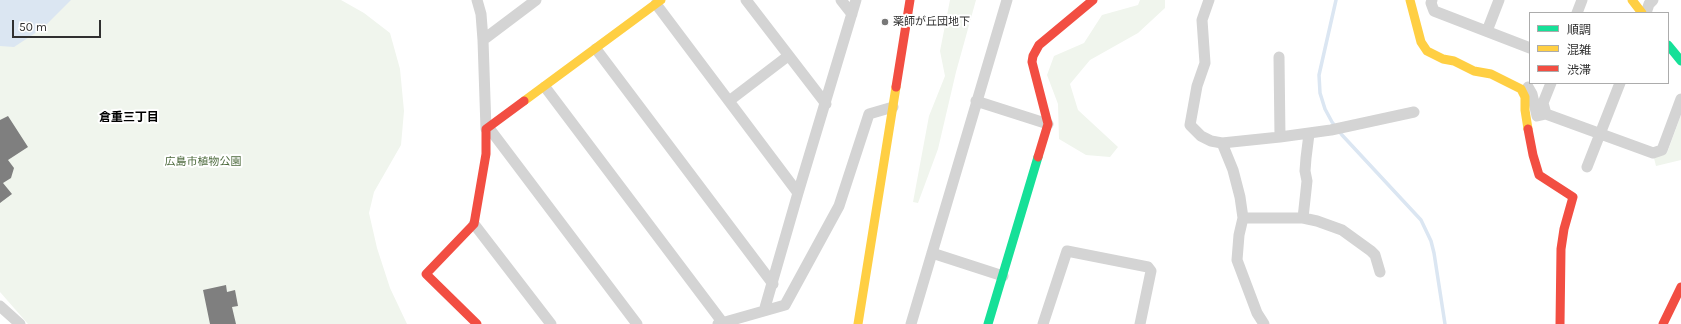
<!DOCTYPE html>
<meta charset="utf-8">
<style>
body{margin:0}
#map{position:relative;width:1681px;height:324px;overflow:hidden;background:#fff;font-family:Karla,"Noto Sans JP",sans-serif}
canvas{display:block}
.legend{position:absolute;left:1529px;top:12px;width:140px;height:72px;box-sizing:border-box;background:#fff;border:1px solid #acacac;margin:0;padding:5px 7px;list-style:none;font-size:12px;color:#303030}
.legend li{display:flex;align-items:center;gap:8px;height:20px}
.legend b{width:20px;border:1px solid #acacac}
.scale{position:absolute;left:12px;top:20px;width:89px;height:18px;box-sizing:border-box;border:2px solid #303030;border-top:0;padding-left:5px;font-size:12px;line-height:14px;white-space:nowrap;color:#303030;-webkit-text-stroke:3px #fff;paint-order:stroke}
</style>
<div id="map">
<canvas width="1681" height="324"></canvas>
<ul class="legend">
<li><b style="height:5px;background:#16e098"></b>順調</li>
<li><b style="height:5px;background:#ffcf43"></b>混雑</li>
<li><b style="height:5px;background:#f24e42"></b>渋滞</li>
</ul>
<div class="scale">50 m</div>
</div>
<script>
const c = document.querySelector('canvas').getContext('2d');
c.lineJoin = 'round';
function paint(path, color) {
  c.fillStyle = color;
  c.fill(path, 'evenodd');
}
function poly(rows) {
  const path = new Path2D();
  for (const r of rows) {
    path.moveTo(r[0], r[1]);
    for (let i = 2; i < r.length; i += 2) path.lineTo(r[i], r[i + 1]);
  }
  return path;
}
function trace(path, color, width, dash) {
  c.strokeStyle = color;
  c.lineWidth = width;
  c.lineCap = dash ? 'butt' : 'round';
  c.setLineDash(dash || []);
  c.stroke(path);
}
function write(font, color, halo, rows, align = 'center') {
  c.font = font + ' Karla,"Noto Sans JP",sans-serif';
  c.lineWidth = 4;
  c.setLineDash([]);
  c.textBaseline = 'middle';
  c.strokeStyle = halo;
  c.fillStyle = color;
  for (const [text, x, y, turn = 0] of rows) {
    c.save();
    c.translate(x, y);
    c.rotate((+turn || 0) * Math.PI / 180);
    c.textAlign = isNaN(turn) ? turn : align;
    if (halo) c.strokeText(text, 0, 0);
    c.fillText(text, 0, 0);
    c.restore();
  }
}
paint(poly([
 [0,0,341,0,364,13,390,33,400,69,404,111,401,145,374,192,369,213,377,248,390,288,407,324,28,324,0,292],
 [950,0,976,0,956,72,938,149,918,203,913,202,929,116,945,76,940,51],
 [1140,0,1165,0,1165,8,1138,33,1090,60,1070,84,1078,110,1118,147,1110,157,1086,155,1059,139,1058,104,1047,75,1054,56,1084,43,1102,15,1138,5],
 [1681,115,1681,160,1656,166,1654,158,1667,153]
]), '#f0f5ed');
paint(poly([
 [0,0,71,0,43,28,14,47,0,46]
]), '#dbe6f2');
trace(poly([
 [1336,0,1319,75,1320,93,1325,109,1332,122,1342,135,1421,220,1431,241,1434,253,1445,324]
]), '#dbe6f2', 3.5);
paint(poly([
 [8,116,28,147,8,160,14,168,11,178,3,183,12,194,0,203,0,120],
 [226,285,227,292,235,290,238,306,232,307,236,324,210,324,203,290]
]), '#7f7f7f');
trace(poly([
 [477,0,481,14,483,40,486,129],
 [746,0,826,104],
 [841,0,852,14],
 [1209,0,1202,20,1205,63,1197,86,1190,125,1201,136,1211,141,1222,143,1280,137,1331,130,1414,112],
 [1432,0,1431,3,1434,11,1530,48],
 [656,4,798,193],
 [1577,13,1582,0],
 [1646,13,1649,4,1653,0],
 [1487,31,1499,0],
 [483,40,536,0],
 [596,49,773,284],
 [1279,57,1280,137],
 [1551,83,1543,103,1546,114,1653,153,1662,150,1681,99],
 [545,87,723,323],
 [1528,87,1532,94,1537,116,1546,114],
 [729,101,788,56],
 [976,101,1048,124],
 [489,128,637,324],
 [1222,143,1233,170,1240,197,1243,218,1239,235,1237,260,1257,313,1264,324],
 [1587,167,1620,83],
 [1243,218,1303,218,1317,221,1342,230,1371,251,1375,255,1380,272],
 [1303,218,1307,181,1305,171,1306,158,1309,134],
 [474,224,551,324],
 [932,253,1003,276],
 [0,306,20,324],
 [764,311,798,193,856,0],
 [718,324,785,305,839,206,869,114,893,107],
 [911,324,1007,0],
 [1043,324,1067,251,1148,267,1151,271,1140,324]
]), '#d4d4d4', 11);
trace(poly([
 [1668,45,1681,61],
 [988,324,1038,157]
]), '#16e098', 9);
trace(poly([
 [1410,0,1421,42,1427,51,1443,59,1454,61,1474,71,1491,74,1521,89,1525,97,1525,110,1528,129],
 [1632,0,1642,13],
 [524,101,661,0],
 [858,324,896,87]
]), '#ffcf43', 9);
trace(poly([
 [896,87,910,0],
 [1528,129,1533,155,1539,175,1573,197,1564,229,1561,249,1560,324],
 [1038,157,1048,124,1032,62,1033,56,1039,45,1093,0],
 [477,324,426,274,474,224,486,154,486,129,524,101],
 [1663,324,1681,287]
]), '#f24e42', 9);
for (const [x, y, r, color] of [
 [885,22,4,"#787878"]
]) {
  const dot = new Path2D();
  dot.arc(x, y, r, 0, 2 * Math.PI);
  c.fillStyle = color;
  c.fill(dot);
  trace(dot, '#fff', 1.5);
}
write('11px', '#303030', '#fff', [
 ["薬師が丘団地下",893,22]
], 'left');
write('11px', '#4e6b3e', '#fff', [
 ["広島市植物公園",203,162]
]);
write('bold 12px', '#000', '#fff', [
 ["倉重三丁目",129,118]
]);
</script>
